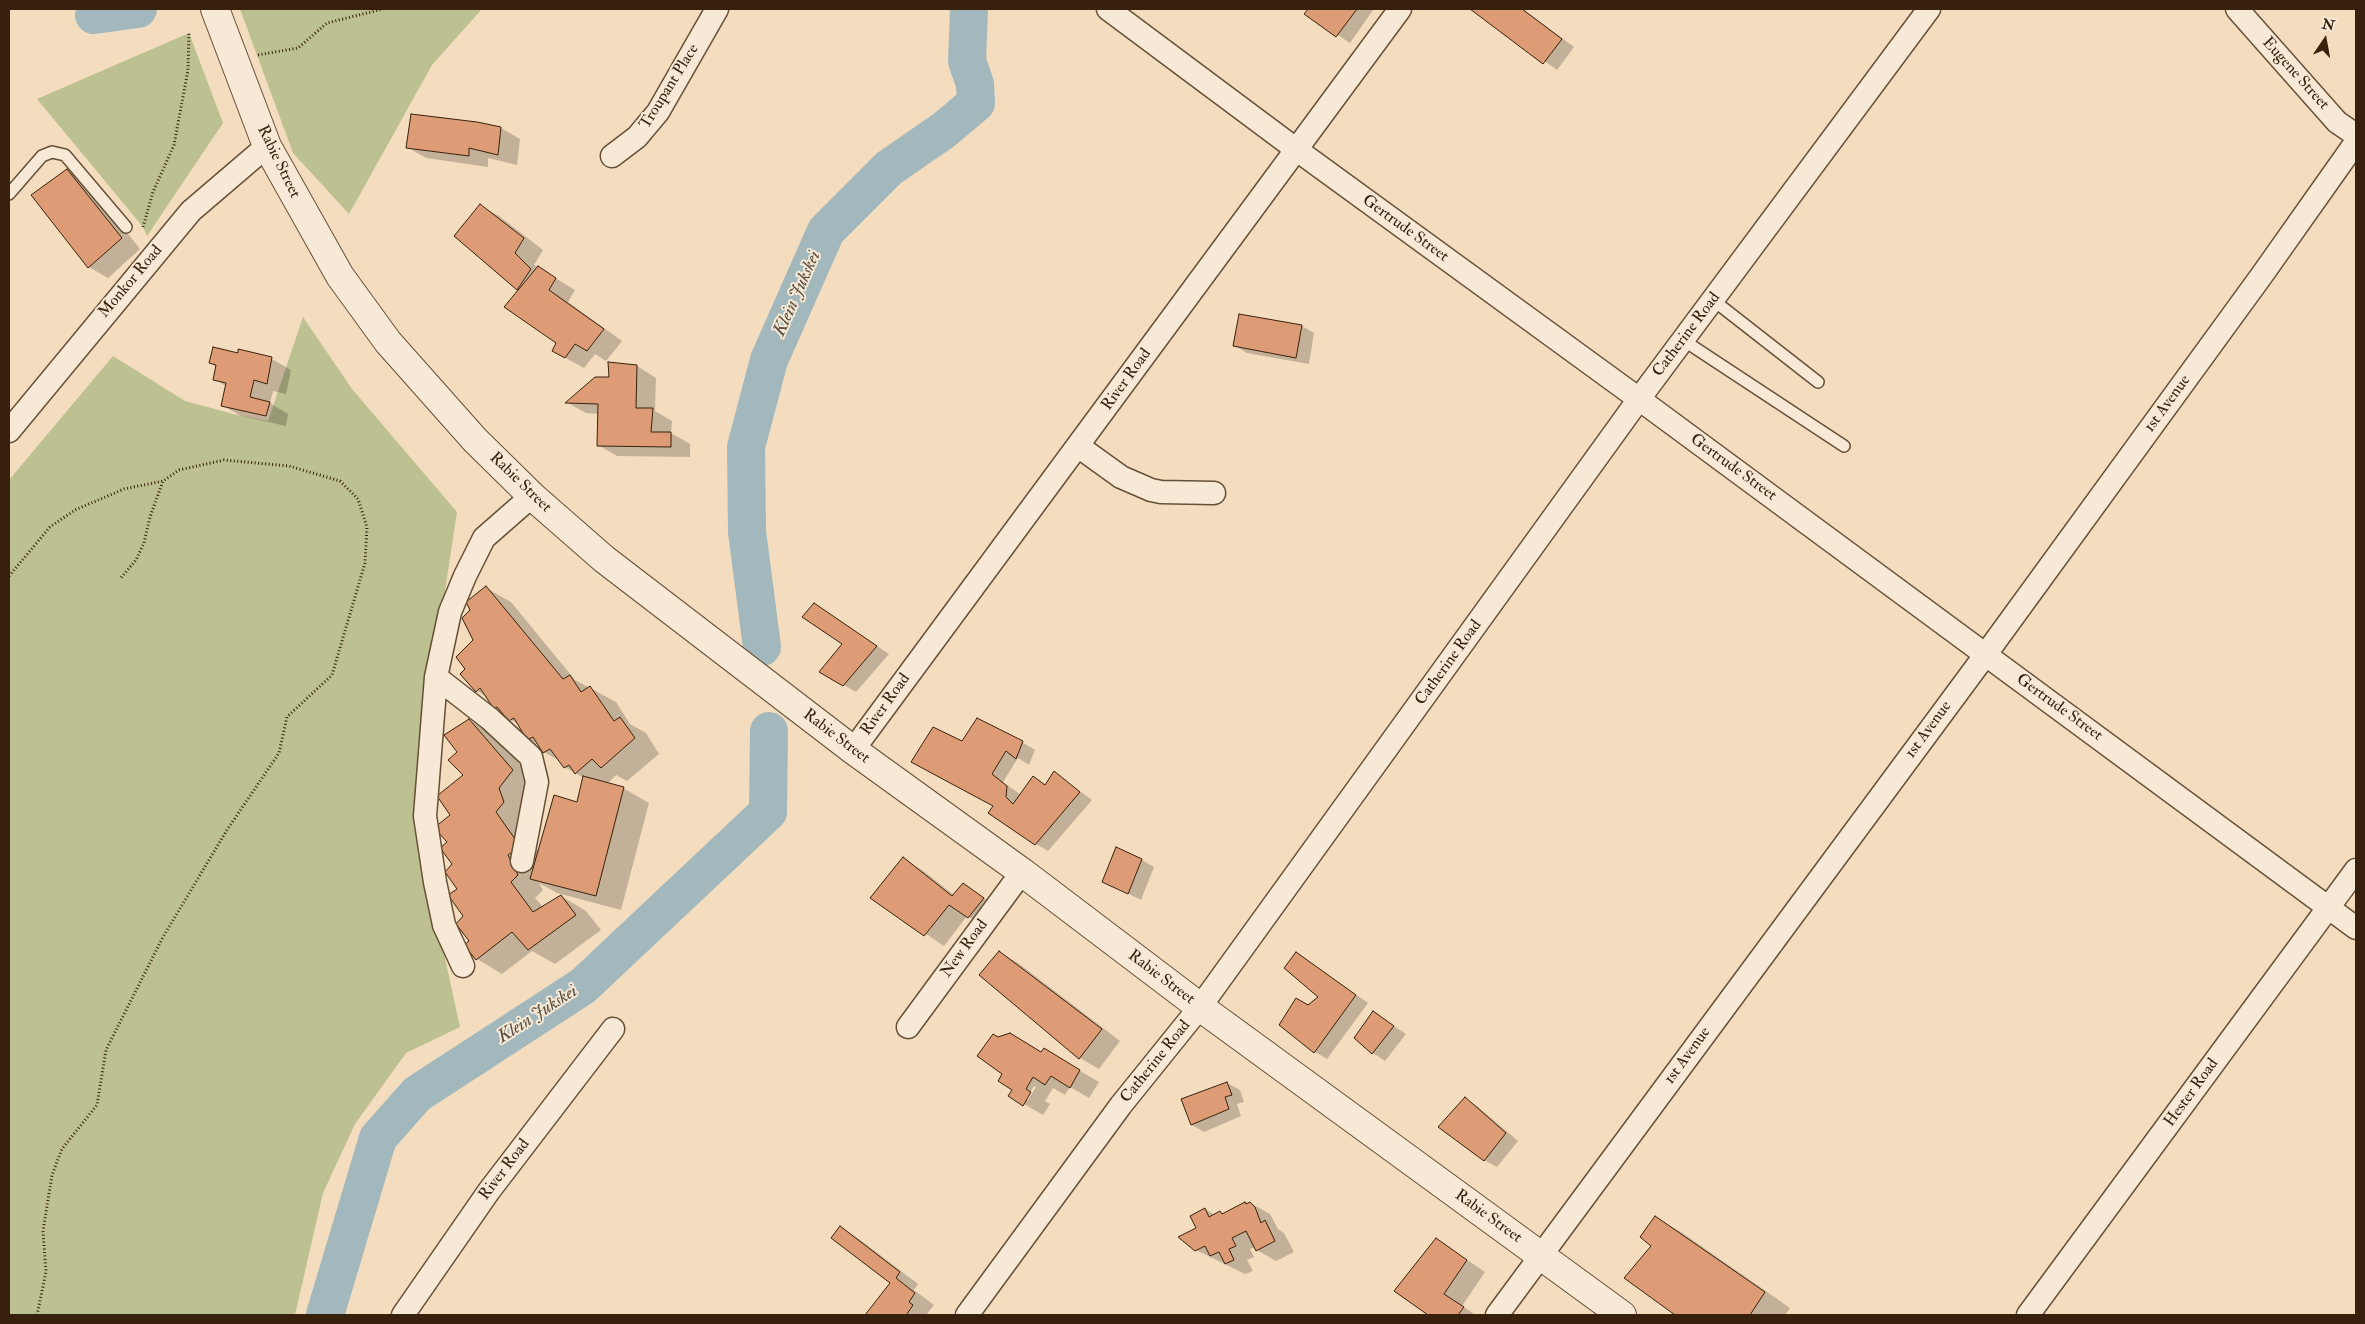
<!DOCTYPE html>
<style>
body{margin:0}
#map{position:relative;width:2365px;height:1324px;overflow:hidden;background:#f3ddbe;font-family:"IM FELL Double Pica",serif}
canvas{display:block}
.frame{position:absolute;inset:0;border:10px solid #37210c;pointer-events:none}
.north{position:absolute;left:2300px;top:15px;width:50px;height:50px;-webkit-text-stroke:4px #f7e9d5;paint-order:stroke;rotate:12deg;font-size:14px;font-weight:700;line-height:20px;text-align:center;color:#37210c}
.north::after{content:'';display:block;margin:auto;width:18px;height:22px;background:#37210c;clip-path:polygon(50% 0,100% 100%,50% 72%,0 100%)}
</style>
<div id="map">
<canvas width="2365" height="1324"></canvas>
<div class="frame"></div>
<div class="north">N</div>
</div>
<script>
const c = document.querySelector('canvas').getContext('2d');
c.lineJoin = 'round';
function paint(path, color) {
  c.fillStyle = color;
  c.fill(path, 'evenodd');
}
function poly(rows) {
  const path = new Path2D();
  for (const r of rows) {
    path.moveTo(r[0], r[1]);
    for (let i = 2; i < r.length; i += 2) path.lineTo(r[i], r[i + 1]);
  }
  return path;
}
function trace(path, color, width, dash) {
  c.strokeStyle = color;
  c.lineWidth = width;
  c.lineCap = dash ? 'butt' : 'round';
  c.setLineDash(dash || []);
  c.stroke(path);
}
function write(font, color, halo, rows, align = 'center') {
  c.font = font + ' "IM FELL Double Pica",serif';
  c.lineWidth = 4;
  c.setLineDash([]);
  c.textBaseline = 'middle';
  c.strokeStyle = halo;
  c.fillStyle = color;
  for (const [text, x, y, turn = 0] of rows) {
    c.save();
    c.translate(x, y);
    c.rotate((+turn || 0) * Math.PI / 180);
    c.textAlign = isNaN(turn) ? turn : align;
    if (halo) c.strokeText(text, 0, 0);
    c.fillText(text, 0, 0);
    c.restore();
  }
}
paint(poly([
 [240,9,482,9,432,65,349,214,293,153],
 [189,33,223,123,147,236,143,227,37,99],
 [303,317,352,389,457,512,428,703,417,830,460,1027,406,1053,355,1124,323,1193,295,1315,9,1315,9,480,113,356,185,401,237,415,268,421]
]), '#bdc090');
paint(poly([
 [1310,9,1371,9,1373,10,1350,43,1306,14],
 [1472,9,1523,9,1574,47,1557,70],
 [501,128,520,139,517,165,488,158,488,167,426,158,407,147],
 [67,170,86,181,140,249,108,278,89,267],
 [480,205,499,216,543,250,534,265,575,290,568,302,622,341,606,361,595,354,584,368,553,351,558,342,517,289],
 [1302,326,1314,333,1309,364,1247,353,1235,346],
 [239,351,272,359,291,370,286,394,273,391,270,403,288,414,286,426,241,416,222,405,227,387,215,379,217,367,210,363,239,354],
 [637,366,656,378,655,411,672,421,671,433,690,444,690,457,617,456,598,445,599,414,586,413,568,403,610,378],
 [486,588,511,602,575,680,616,702,630,724,646,733,659,754,627,781,616,775,607,784,623,788,649,803,621,910,557,893,539,883,543,890,535,898,543,907,561,896,586,911,601,930,555,964,532,951,502,974,477,959,464,916,448,842,452,815,465,775,459,753,469,720,495,735,538,786,520,827,539,852,578,803,584,778,565,767,562,762,544,752,540,746,528,739,520,726,495,708,488,697,477,691,462,674,467,669,475,641,471,610],
 [827,612,889,654,856,692,821,672,844,644],
 [962,742,1022,742,1035,750,1029,765,1018,758,1003,782,1021,795,1033,778,1046,786,1055,773,1092,800,1048,851,1036,844,994,806],
 [903,859,922,870,954,895,963,884,1002,910,988,928,967,916,944,946,872,898],
 [1142,860,1154,867,1141,900,1103,881],
 [999,952,1018,963,1120,1041,1099,1069,1080,1058],
 [1297,953,1368,1003,1327,1059,1315,1052,1308,1007,1320,997],
 [1373,1012,1406,1034,1385,1061,1373,1053,1355,1038],
 [999,1038,1063,1061,1099,1082,1089,1098,1070,1087,1065,1095,1053,1088,1045,1101,1050,1104,1043,1115,1024,1104,1004,1073],
 [1034,1086,1036,1087,1028,1100,1025,1100],
 [1227,1083,1240,1090,1244,1102,1237,1104,1241,1116,1204,1132,1192,1125],
 [1465,1099,1477,1106,1518,1141,1497,1167,1484,1160],
 [1250,1203,1270,1214,1278,1229,1284,1233,1294,1252,1276,1261,1257,1250,1255,1247,1250,1249,1254,1257,1247,1260,1253,1271,1245,1274,1196,1250,1197,1228,1205,1209,1215,1215,1220,1212,1224,1214],
 [1655,1217,1681,1232,1790,1308,1785,1315,1677,1315,1626,1278,1653,1246],
 [840,1228,859,1239,918,1284,914,1290,934,1305,927,1314,929,1315,867,1315,892,1283],
 [1436,1239,1485,1272,1462,1306,1476,1315,1430,1315,1396,1291]
]), '#0003');
trace(poly([
 [94,15,138,9],
 [762,647,747,532,746,447,769,360,826,231,889,168,944,130,976,103,975,84,967,61,969,9],
 [325,1315,378,1138,417,1094,583,986,768,812,769,731]
]), '#a2b8bd', 38);
const building = poly([
 [1308,9,1357,9,1336,37,1304,14,1308,9],
 [1470,9,1522,9,1562,39,1543,64,1470,9],
 [411,114,477,122,501,127,498,155,469,148,469,156,406,148,411,114],
 [67,169,122,238,88,268,31,195,67,169],
 [480,204,524,238,515,253,531,269,517,290,454,236,480,204],
 [538,266,556,278,549,290,604,329,587,351,575,344,565,358,552,351,556,343,504,307,538,266],
 [1239,314,1302,325,1296,358,1233,346,1239,314],
 [213,347,238,353,238,349,272,357,267,384,254,380,250,397,270,402,266,416,221,406,226,383,213,380,216,365,209,363,213,347],
 [608,362,637,365,636,408,653,408,651,432,671,432,671,447,597,446,598,404,565,403,595,377,609,377,608,362],
 [486,586,563,679,570,675,581,692,590,686,614,721,620,717,635,738,601,768,592,759,575,774,569,765,564,768,550,749,543,753,533,737,527,740,514,718,509,721,497,707,494,709,480,688,476,692,460,674,465,669,456,657,473,640,462,618,470,610,466,602,486,586],
 [814,603,877,646,843,686,819,672,842,644,802,617,814,603],
 [977,718,1023,741,1016,759,1006,751,992,774,1007,786,1006,797,1013,804,1033,776,1045,785,1054,771,1080,792,1035,845,988,813,993,806,911,762,933,727,962,741,977,718],
 [469,719,513,770,499,788,504,802,496,812,520,846,508,855,518,875,511,882,533,912,561,895,576,915,528,950,512,932,476,960,464,945,469,941,456,924,463,916,448,895,457,889,445,872,452,864,440,848,447,842,434,828,450,815,437,796,463,775,448,760,457,752,444,735,469,719],
 [583,776,624,787,596,896,530,879,554,795,577,802,583,776],
 [1116,847,1142,859,1128,894,1102,882,1116,847],
 [903,857,952,896,963,883,984,898,968,918,949,905,924,936,870,898,903,857],
 [999,951,1102,1029,1079,1059,979,975,999,951],
 [1296,952,1356,995,1314,1053,1279,1025,1296,998,1308,1005,1318,997,1284,968,1296,952],
 [1373,1011,1394,1026,1372,1054,1354,1038,1373,1011],
 [1010,1033,1041,1052,1044,1048,1080,1070,1070,1088,1051,1076,1045,1085,1033,1077,1026,1089,1031,1092,1023,1106,1008,1096,1012,1090,998,1081,1002,1074,977,1056,993,1034,998,1037,1010,1033],
 [1227,1082,1232,1095,1225,1097,1229,1109,1191,1125,1181,1099,1227,1082],
 [1465,1097,1506,1133,1484,1161,1438,1127,1465,1097],
 [1245,1202,1246,1204,1250,1202,1255,1207,1261,1223,1265,1220,1275,1241,1256,1251,1246,1231,1232,1238,1236,1246,1229,1249,1234,1260,1225,1264,1219,1252,1210,1256,1205,1246,1195,1251,1178,1237,1196,1228,1190,1216,1205,1208,1209,1217,1220,1211,1222,1214,1245,1202],
 [1655,1216,1765,1292,1750,1315,1675,1315,1624,1278,1651,1246,1640,1237,1655,1216],
 [840,1226,900,1272,896,1278,915,1293,909,1302,913,1305,907,1314,909,1315,865,1315,890,1283,831,1238,840,1226],
 [1436,1238,1467,1260,1444,1294,1464,1307,1458,1315,1428,1315,1394,1291,1436,1238]
]);
paint(building, '#dd9c75');
trace(building, '#37210c', 1);
const service = poly([
 [9,194,42,156,52,152,65,155,126,227],
 [1713,300,1818,382],
 [1683,340,1844,446]
]);
const minor = poly([
 [1108,9,1297,150,1639,399,2356,928],
 [2237,9,2337,122,2356,135],
 [612,156,637,137,658,112,717,9],
 [9,431,191,211,267,146],
 [1078,446,1121,477,1151,490,1161,492,1214,493],
 [436,677,490,719,531,757,537,782,522,861],
 [853,750,1400,9],
 [463,966,444,925,435,882,425,816,436,677,450,612,465,576,484,538,532,496],
 [908,1027,1022,872],
 [403,1315,489,1191,613,1029],
 [967,1315,1121,1105,1200,1007,1639,399,1929,9],
 [1497,1315,1986,654,2262,275,2356,142],
 [2028,1315,2356,870]
]);
const tertiary = poly([
 [215,9,267,146,340,276,388,342,475,440,532,496,604,559,853,750,1022,872,1200,1007,1622,1315]
]);
trace(service, '#665038', 14);
trace(minor, '#665038', 25);
trace(tertiary, '#665038', 30);
trace(poly([
 [258,55,298,48,327,23,383,9],
 [143,227,153,192,174,145,188,70,189,33],
 [9,576,50,527,75,510,124,489,163,481],
 [37,1315,46,1272,43,1231,52,1175,62,1149,97,1105,106,1050,163,937,227,830,279,753,287,717,332,675,365,563,367,527,358,499,340,481,289,466,224,460,179,470,163,481,150,517,144,543,136,560,120,579]
]), '#37210c', 3, [1, 2.5]);
trace(service, '#f7e9d5', 11);
trace(minor, '#f7e9d5', 22);
trace(tertiary, '#f7e9d5', 28);
write('16px', '#37210c', '#f7e9d5', [
 ["Eugene Street",2295,74,48],
 ["Troupant Place",670,87,-58],
 ["Rabie Street",278,162,64],
 ["Gertrude Street",1405,229,36],
 ["Monkor Road",131,282,-50],
 ["Catherine Road",1687,335,-53],
 ["River Road",1127,380,-54],
 ["1st Avenue",2168,404,-54],
 ["Gertrude Street",1733,468,36],
 ["Rabie Street",520,483,44],
 ["Catherine Road",1449,663,-54],
 ["River Road",886,705,-54],
 ["Gertrude Street",2059,708,36],
 ["1st Avenue",1929,730,-54],
 ["Rabie Street",836,737,37],
 ["New Road",965,949,-54],
 ["Rabie Street",1161,978,37],
 ["1st Avenue",1688,1056,-54],
 ["Catherine Road",1156,1062,-51],
 ["Hester Road",2192,1093,-54],
 ["River Road",505,1170,-53],
 ["Rabie Street",1488,1217,36]
]);
write('italic 18px', '#574e41', '#f7e9d5', [
 ["Klein Jukskei",798,294,-66],
 ["Klein Jukskei",538,1015,-33]
]);
</script>
